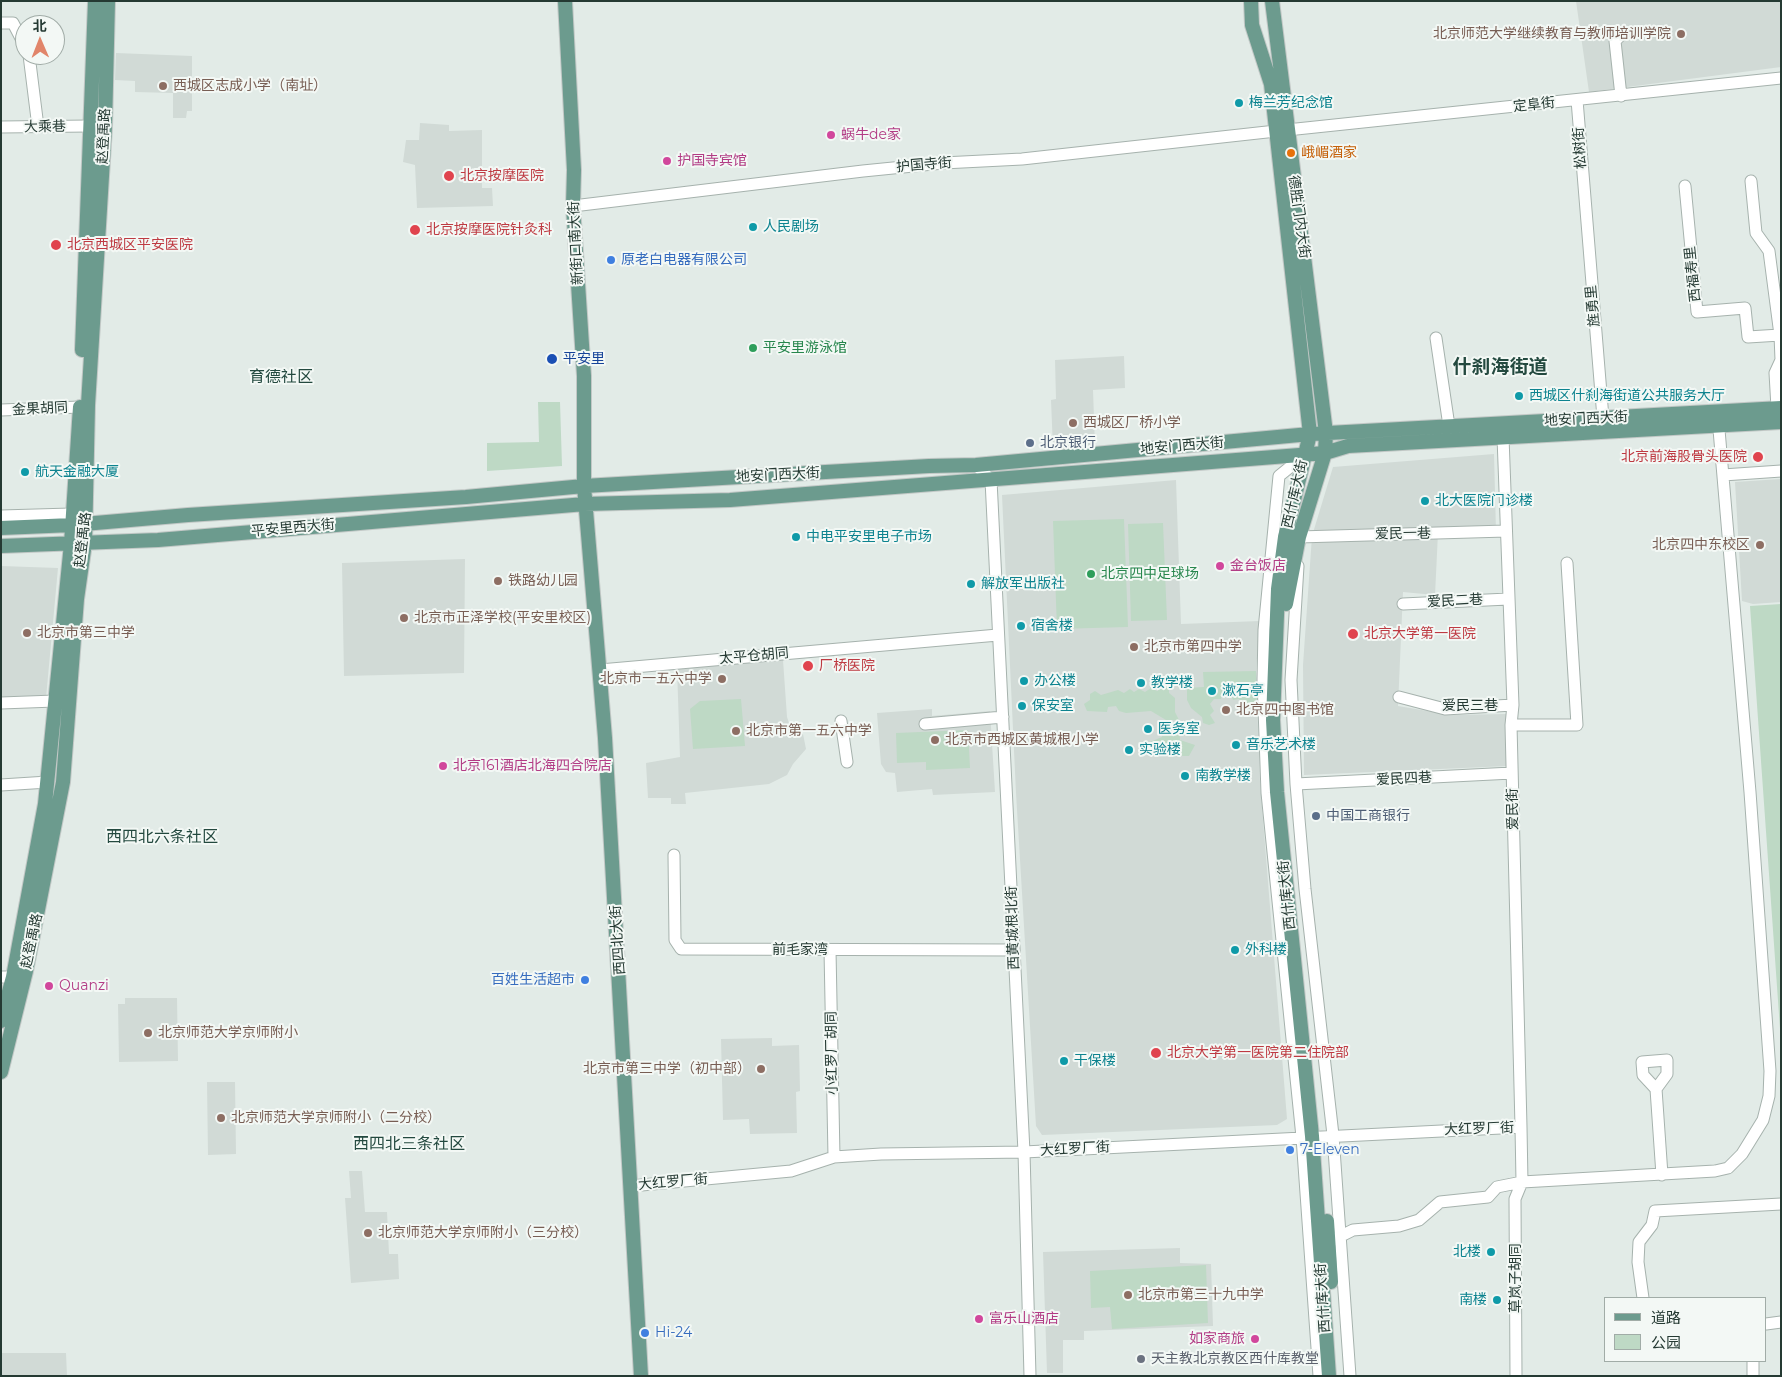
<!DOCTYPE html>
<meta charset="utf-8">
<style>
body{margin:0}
#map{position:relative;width:1782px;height:1377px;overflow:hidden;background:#e2ebe7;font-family:Montserrat,"Noto Sans SC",sans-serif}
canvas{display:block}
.frame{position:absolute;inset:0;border:2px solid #253a33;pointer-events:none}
.legend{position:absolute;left:1604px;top:1297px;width:162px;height:65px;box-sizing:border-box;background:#f3f8f5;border:1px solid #a1aca7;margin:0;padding:6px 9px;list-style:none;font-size:15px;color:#253a33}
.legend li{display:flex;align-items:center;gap:10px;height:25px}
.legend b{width:25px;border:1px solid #a1aca7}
.north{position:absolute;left:15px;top:15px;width:50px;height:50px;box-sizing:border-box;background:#f3f8f5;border:1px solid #a1aca7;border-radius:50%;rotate:359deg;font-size:14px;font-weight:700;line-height:20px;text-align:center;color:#253a33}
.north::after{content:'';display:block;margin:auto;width:18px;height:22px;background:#e1856a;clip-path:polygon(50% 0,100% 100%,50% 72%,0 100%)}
</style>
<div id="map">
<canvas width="1782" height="1377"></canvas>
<div class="frame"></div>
<ul class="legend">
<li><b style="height:6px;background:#6c9b8e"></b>道路</li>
<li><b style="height:14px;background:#bed9c5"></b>公园</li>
</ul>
<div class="north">北</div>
</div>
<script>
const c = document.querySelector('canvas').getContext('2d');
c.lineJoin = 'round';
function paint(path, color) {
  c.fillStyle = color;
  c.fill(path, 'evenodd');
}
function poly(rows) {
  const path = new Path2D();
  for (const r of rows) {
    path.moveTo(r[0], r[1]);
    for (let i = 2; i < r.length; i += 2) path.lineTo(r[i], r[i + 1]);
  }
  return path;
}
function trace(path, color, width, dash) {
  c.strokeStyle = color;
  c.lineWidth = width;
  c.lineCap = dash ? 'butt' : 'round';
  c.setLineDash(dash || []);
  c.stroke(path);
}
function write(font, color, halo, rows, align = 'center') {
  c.font = font + ' Montserrat,"Noto Sans SC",sans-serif';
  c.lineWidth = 4;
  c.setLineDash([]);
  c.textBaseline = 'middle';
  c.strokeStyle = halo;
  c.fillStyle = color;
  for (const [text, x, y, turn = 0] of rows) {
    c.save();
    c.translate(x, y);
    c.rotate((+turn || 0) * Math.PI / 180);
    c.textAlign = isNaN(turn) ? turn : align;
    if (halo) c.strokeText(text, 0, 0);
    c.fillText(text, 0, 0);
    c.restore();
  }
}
paint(poly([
 [1576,1,1781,1,1781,67,1589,92],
 [116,53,192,56,192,111,187,111,186,118,173,118,173,93,135,92,135,81,115,80],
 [420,123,449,125,449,131,482,130,482,188,492,188,493,206,417,208,415,165,403,162,406,140,419,140],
 [1124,356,1125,388,1093,390,1095,447,1053,449,1051,400,1056,399,1055,360],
 [1494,454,1496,532,1438,533,1435,595,1403,592,1398,706,1451,715,1506,714,1508,766,1304,775,1303,665,1312,536,1333,467],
 [1781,479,1781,602,1753,604,1742,601,1735,482],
 [1176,480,1181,624,1260,621,1256,671,1260,782,1287,1119,1277,1125,1042,1135,1036,1126,1016,793,1002,495],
 [465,559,464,673,344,676,342,563],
 [1,566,58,568,46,698,1,699],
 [783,660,787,717,791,729,803,734,806,749,793,764,787,775,769,784,685,793,686,804,671,804,671,798,648,798,646,763,680,757,677,668],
 [932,709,932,716,990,711,995,792,933,795,932,789,897,792,895,773,886,772,881,764,877,713],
 [125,998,177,998,178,1061,119,1062,118,1004,125,1004],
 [772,1038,772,1046,799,1045,800,1091,796,1092,797,1133,750,1134,749,1119,723,1120,721,1039],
 [207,1082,235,1082,236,1154,208,1155],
 [349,1171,362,1171,365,1212,387,1212,389,1254,398,1254,399,1279,351,1283,345,1198,351,1198],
 [1180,1248,1180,1263,1211,1264,1213,1326,1084,1331,1084,1340,1063,1340,1063,1373,1047,1373,1043,1252],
 [1,1353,66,1353,67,1376,1,1376]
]), '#d1dad6');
paint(poly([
 [538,402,560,402,562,466,487,471,487,443,539,442],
 [1124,519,1128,627,1057,629,1053,521],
 [1163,523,1167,620,1131,621,1128,524],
 [1781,604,1781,1043,1750,606],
 [1256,671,1257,704,1243,705,1239,699,1233,700,1231,694,1222,694,1221,699,1214,699,1210,704,1214,711,1210,715,1215,723,1209,725,1203,723,1202,717,1191,708,1187,700,1187,688,1204,687,1203,672],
 [1163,682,1169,682,1169,693,1175,698,1175,712,1179,720,1166,720,1151,711,1126,713,1119,711,1116,706,1108,707,1107,712,1087,711,1084,704,1090,700,1090,694,1095,691,1101,695,1118,690,1124,693,1130,689,1134,692,1139,689,1145,692,1151,688,1157,691,1164,687],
 [741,699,745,746,693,749,690,709,700,701],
 [1179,723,1180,740,1195,745,1189,756,1150,756,1150,742,1162,737,1162,724],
 [968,730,970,768,926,770,926,762,897,763,896,733],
 [1206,1265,1208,1323,1112,1329,1110,1307,1091,1308,1090,1271]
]), '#bed9c5');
const minor = poly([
 [1,23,13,23,25,46],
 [29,55,38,127],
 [1621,96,1615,41,1623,33],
 [1577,100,1603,418],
 [1,127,89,126],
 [1287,130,1781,78],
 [1751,181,1756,233,1769,251,1780,335,1781,360,1775,373,1777,408],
 [1685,186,1697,312,1745,308,1748,337,1780,335],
 [573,206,863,171,943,163,1022,159,1276,131],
 [1436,338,1449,426],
 [1,410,80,407],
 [1503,437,1513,705,1511,725,1521,1127,1522,1182,1515,1199,1516,1376],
 [1306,454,1279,476,1264,630,1263,680,1267,793,1302,1137,1319,1376],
 [976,465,991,480,1024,1152,1030,1376],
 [1723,475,1781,471],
 [1,516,71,514,80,519],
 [1299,543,1299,537,1506,531],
 [1298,566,1291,680,1296,784,1305,889,1333,1135,1350,1376],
 [1403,604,1508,599],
 [600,670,998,635],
 [1399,697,1445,709,1513,705],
 [1,703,55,701],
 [841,721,847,762],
 [925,724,1003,717],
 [1511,725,1577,725,1567,563],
 [1296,784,1512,773],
 [1,785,48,782],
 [674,855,675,940,681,949,1014,950],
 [830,950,834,1157],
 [1,977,13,977],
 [1656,1089,1643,1075,1642,1062,1667,1060,1667,1074,1656,1089,1662,1175],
 [631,1186,791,1171,834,1157,881,1154,1024,1152,1521,1127],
 [1329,1242,1353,1230,1399,1226,1419,1220,1440,1202,1488,1197,1497,1187,1522,1182,1715,1171,1728,1168,1742,1154,1763,1120,1769,1096,1770,1071,1750,792,1718,418],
 [1643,1298,1638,1262,1639,1242,1652,1225,1655,1211,1781,1204],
 [1766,1324,1781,1322],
 [1753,1361,1753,1376]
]);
const major = poly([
 [565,1,574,170,573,206,584,376,584,486,605,738,641,1376],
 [1251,1,1252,25,1271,84,1310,434,1285,537,1278,589,1273,720,1277,792,1312,1136,1329,1376],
 [1272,1,1326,433,1325,453,1299,537,1286,604],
 [82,350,95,1],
 [1,528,72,525,188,515,466,497,584,486,929,466,976,465,1310,434,1781,408],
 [1,546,158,540,585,504,730,500,1325,453,1348,446,1781,422],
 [1,1021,13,977,45,804,71,544,80,407],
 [1,1072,26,971,63,782,77,599,85,543,88,405,105,127,108,1],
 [1327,1221,1331,1282]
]);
trace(minor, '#a6b2ad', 13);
trace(major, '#c2c8c6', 16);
trace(minor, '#fff', 11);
trace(major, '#6c9b8e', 14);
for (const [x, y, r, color] of [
 [1681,34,5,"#8d6e63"],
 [163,86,5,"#8d6e63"],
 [1239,103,5,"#0f9aa8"],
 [831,135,5,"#d1479c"],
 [1291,153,5,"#e8710a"],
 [667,161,5,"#d1479c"],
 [449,176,6,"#e0444e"],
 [753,227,5,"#0f9aa8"],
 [415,230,6,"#e0444e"],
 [56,245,6,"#e0444e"],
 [611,260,5,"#3f7fe0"],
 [753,348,5,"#2e9e5b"],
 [552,359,6,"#1a4fb4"],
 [1519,396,5,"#0f9aa8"],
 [1073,423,5,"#8d6e63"],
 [1030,443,5,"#5c6f8a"],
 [1758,457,6,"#e0444e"],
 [25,472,5,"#0f9aa8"],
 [1425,501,5,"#0f9aa8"],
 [796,537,5,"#0f9aa8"],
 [1760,545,5,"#8d6e63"],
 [1220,566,5,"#d1479c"],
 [1091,574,5,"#2e9e5b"],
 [498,581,5,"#8d6e63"],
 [971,584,5,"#0f9aa8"],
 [404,618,5,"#8d6e63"],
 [1021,626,5,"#0f9aa8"],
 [27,633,5,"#8d6e63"],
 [1353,634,6,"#e0444e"],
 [1134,647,5,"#8d6e63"],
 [808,666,6,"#e0444e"],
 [722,679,5,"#8d6e63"],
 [1024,681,5,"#0f9aa8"],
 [1141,683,5,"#0f9aa8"],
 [1212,691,5,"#0f9aa8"],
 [1022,706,5,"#0f9aa8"],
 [1226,710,5,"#8d6e63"],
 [1148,729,5,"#0f9aa8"],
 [736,731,5,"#8d6e63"],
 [935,740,5,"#8d6e63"],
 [1236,745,5,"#0f9aa8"],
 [1129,750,5,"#0f9aa8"],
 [443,766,5,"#d1479c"],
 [1185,776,5,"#0f9aa8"],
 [1316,816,5,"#5c6f8a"],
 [1235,950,5,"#0f9aa8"],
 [585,980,5,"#3f7fe0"],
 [49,986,5,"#d1479c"],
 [148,1033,5,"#8d6e63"],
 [1156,1053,6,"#e0444e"],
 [1064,1061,5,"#0f9aa8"],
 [761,1069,5,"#8d6e63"],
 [221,1118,5,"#8d6e63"],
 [1290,1150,5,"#3f7fe0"],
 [368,1233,5,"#8d6e63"],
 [1491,1252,5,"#0f9aa8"],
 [1128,1295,5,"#8d6e63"],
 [1497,1300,5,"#0f9aa8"],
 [979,1319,5,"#d1479c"],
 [645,1333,5,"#3f7fe0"],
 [1255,1339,5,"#d1479c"],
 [1141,1359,5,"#6b7280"]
]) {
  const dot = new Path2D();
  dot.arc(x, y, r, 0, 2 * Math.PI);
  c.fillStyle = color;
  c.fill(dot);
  trace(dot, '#f3f8f5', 2);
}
write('14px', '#785e54', '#f3f8f5', [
 ["北京师范大学继续教育与教师培训学院",1671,34,"right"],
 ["西城区志成小学（南址）",173,86],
 ["西城区厂桥小学",1083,423],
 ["北京四中东校区",1750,545,"right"],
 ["铁路幼儿园",508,581],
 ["北京市正泽学校(平安里校区)",414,618],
 ["北京市第三中学",37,633],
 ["北京市第四中学",1144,647],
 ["北京市一五六中学",712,679,"right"],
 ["北京四中图书馆",1236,710],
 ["北京市第一五六中学",746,731],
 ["北京市西城区黄城根小学",945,740],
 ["北京师范大学京师附小",158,1033],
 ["北京市第三中学（初中部）",751,1069,"right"],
 ["北京师范大学京师附小（二分校）",231,1118],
 ["北京师范大学京师附小（三分校）",378,1233],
 ["北京市第三十九中学",1138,1295]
], 'left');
write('14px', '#0d838f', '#f3f8f5', [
 ["梅兰芳纪念馆",1249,103],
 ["人民剧场",763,227],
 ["西城区什刹海街道公共服务大厅",1529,396],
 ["航天金融大厦",35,472],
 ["北大医院门诊楼",1435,501],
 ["中电平安里电子市场",806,537],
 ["解放军出版社",981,584],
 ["宿舍楼",1031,626],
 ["办公楼",1034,681],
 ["教学楼",1151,683],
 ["漱石亭",1222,691],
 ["保安室",1032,706],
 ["医务室",1158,729],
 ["音乐艺术楼",1246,745],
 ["实验楼",1139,750],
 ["南教学楼",1195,776],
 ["外科楼",1245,950],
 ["干保楼",1074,1061],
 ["北楼",1481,1252,"right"],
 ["南楼",1487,1300,"right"]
], 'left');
write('14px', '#253a33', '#f3f8f5', [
 ["定阜街",1534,105,-6],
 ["大乘巷",45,127,-1],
 ["赵登禹路",104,136,-87],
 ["松树街",1580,148,-94],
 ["护国寺街",924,165,-5],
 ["德胜门内大街",1299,217,82],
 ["新街口南大街",576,243,-93],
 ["西福寿里",1693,274,-96],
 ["旌勇里",1593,306,-95],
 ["金果胡同",40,409,-3],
 ["地安门西大街",1586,419,-3],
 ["地安门西大街",1182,446,-5],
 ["地安门西大街",778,475,-3],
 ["西什库大街",1295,494,-77],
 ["平安里西大街",293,528,-5],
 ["爱民一巷",1403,534,-1],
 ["赵登禹路",83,540,-83],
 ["爱民二巷",1455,601,-3],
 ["太平仓胡同",754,656,-5],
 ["爱民三巷",1470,706],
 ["爱民四巷",1404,779,-3],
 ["爱民街",1513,809,-91],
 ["西什库大街",1287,895,-96],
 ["西黄城根北街",1013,928,-92],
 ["西四北大街",618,940,-94],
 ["赵登禹路",32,941,-78],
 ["前毛家湾",800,950],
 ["小红罗厂胡同",832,1053,-91],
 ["大红罗厂街",1479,1129,-2],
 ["大红罗厂街",1075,1149,-3],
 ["大红罗厂街",673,1182,-5],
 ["草岚子胡同",1516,1278,-90],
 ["西什库大街",1323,1298,-94]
]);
write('14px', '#b23c85', '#f3f8f5', [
 ["蜗牛de家",841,135],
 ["护国寺宾馆",677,161],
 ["金台饭店",1230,566],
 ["北京161酒店北海四合院店",453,766],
 ["Quanzi",59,986],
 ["富乐山酒店",989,1319],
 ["如家商旅",1245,1339,"right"]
], 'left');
write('14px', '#c56008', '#f3f8f5', [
 ["峨嵋酒家",1301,153]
], 'left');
write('14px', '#be3a42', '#f3f8f5', [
 ["北京按摩医院",460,176],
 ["北京按摩医院针灸科",426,230],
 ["北京西城区平安医院",67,245],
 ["北京前海股骨头医院",1747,457,"right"],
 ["北京大学第一医院",1364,634],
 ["厂桥医院",819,666],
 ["北京大学第一医院第二住院部",1167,1053]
], 'left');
write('14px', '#366cbe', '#f3f8f5', [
 ["原老白电器有限公司",621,260],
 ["百姓生活超市",575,980,"right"],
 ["7-Eleven",1300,1150],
 ["Hi-24",655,1333]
], 'left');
write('14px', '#27864d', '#f3f8f5', [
 ["平安里游泳馆",763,348],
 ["北京四中足球场",1101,574]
], 'left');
write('14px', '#164399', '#f3f8f5', [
 ["平安里",563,359]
], 'left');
write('14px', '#4e5e75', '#f3f8f5', [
 ["北京银行",1040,443],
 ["中国工商银行",1326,816]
], 'left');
write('14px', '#5b616d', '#f3f8f5', [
 ["天主教北京教区西什库教堂",1151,1359]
], 'left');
write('16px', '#23493f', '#f3f8f5', [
 ["育德社区",281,377],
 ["西四北六条社区",162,837],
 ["西四北三条社区",409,1144]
]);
write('bold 19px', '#23493f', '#f3f8f5', [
 ["什刹海街道",1500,367]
]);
</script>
